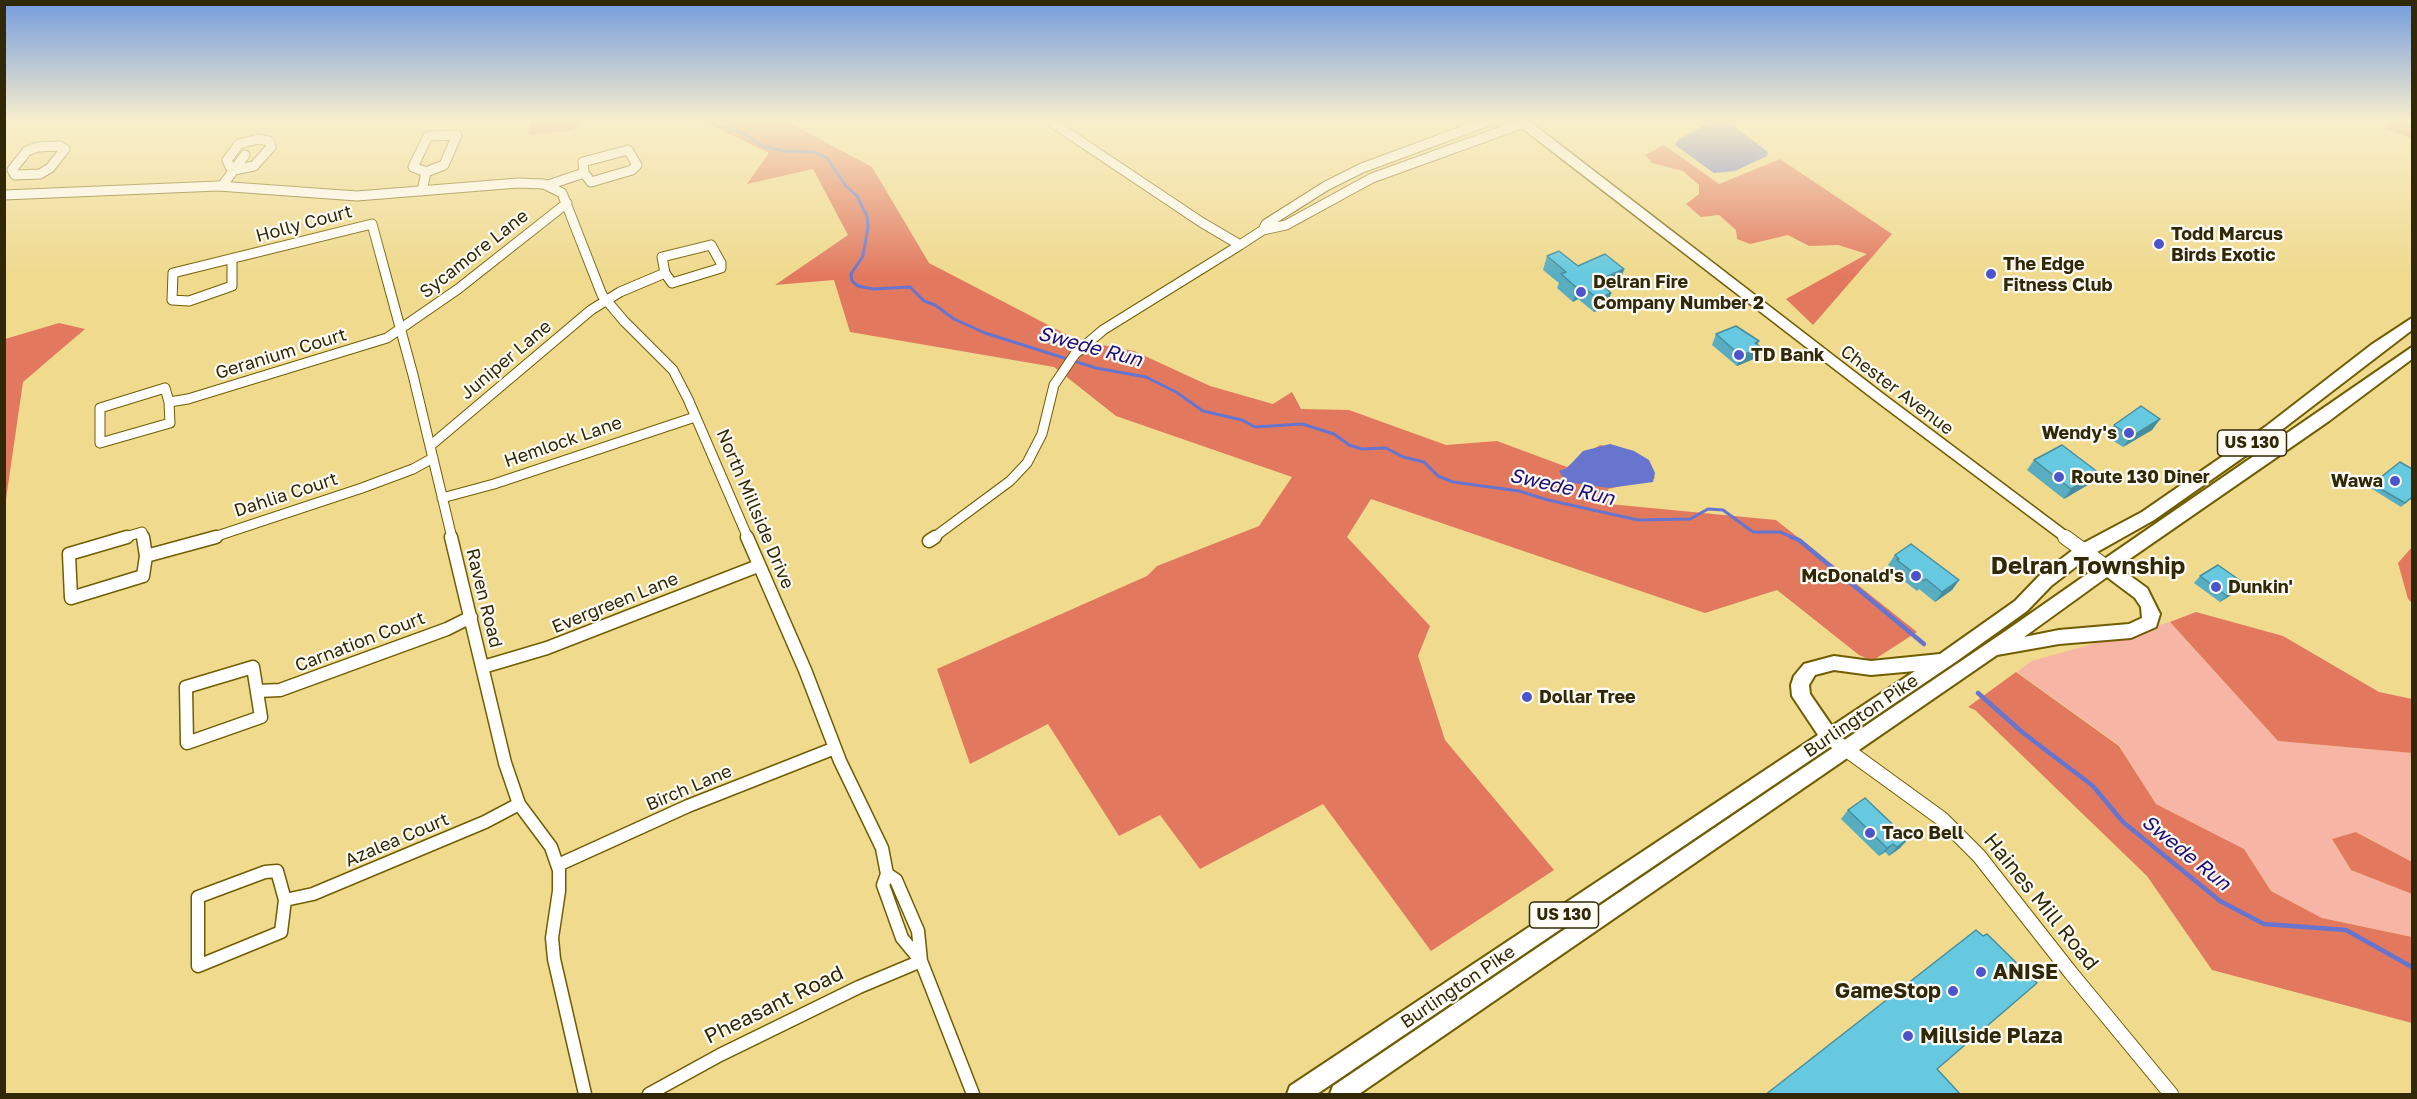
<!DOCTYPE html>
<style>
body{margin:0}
#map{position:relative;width:2417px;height:1099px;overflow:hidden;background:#efda8e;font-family:"Golos Text",sans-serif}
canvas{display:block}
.frame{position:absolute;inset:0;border:6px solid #312808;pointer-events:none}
</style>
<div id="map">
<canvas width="2417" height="1099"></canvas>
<div class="frame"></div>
</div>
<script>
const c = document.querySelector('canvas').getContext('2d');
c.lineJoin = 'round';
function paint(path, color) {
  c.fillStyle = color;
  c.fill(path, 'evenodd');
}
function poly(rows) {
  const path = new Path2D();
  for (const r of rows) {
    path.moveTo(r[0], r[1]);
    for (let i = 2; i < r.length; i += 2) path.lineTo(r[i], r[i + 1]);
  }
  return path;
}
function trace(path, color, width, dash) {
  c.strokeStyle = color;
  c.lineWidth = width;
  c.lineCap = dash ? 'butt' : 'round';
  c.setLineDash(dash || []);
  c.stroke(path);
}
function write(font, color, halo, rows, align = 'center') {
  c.font = font + ' "Golos Text",sans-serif';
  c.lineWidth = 4.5;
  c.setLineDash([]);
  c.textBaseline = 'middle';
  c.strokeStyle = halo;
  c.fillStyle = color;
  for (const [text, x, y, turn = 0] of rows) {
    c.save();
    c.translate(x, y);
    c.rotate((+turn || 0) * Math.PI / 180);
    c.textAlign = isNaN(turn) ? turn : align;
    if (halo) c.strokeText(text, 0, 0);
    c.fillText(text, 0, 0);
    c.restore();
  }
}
paint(poly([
 [2170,622,2278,741,2412,753,2412,862,2357,832,2332,839,2351,870,2412,894,2412,937,2322,918,2271,891,2244,849,2156,804,2119,745,2017,672,2032,661]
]), '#f6b5a5');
paint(poly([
 [531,121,592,121,568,131,528,135],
 [702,121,786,121,872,167,929,263,1077,340,1134,351,1210,386,1273,404,1292,392,1301,409,1349,410,1446,445,1497,441,1567,467,1600,445,1634,451,1655,478,1608,489,1609,504,1776,520,1917,632,1872,661,1859,655,1777,590,1705,613,1371,499,1347,537,1430,626,1418,656,1445,740,1554,870,1431,951,1323,804,1200,869,1160,815,1119,836,1048,724,970,764,937,669,1147,576,1157,566,1259,526,1292,477,1116,416,1054,367,850,332,834,280,775,285,848,235,813,169,747,184,769,153],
 [2389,121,2412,121,2412,138,2385,129],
 [1664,145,1719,184,1780,159,1892,234,1813,325,1786,299,1867,254,1838,245,1809,246,1788,235,1750,244,1737,239,1736,230,1719,215,1701,217,1686,204,1699,194,1699,185,1683,171,1652,163,1645,155],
 [59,323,85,329,23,382,5,506,5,339],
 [2412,547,2412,603,2408,599,2398,563],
 [2196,612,2283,636,2379,692,2412,699,2412,753,2278,741,2170,622],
 [2016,672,2119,746,2156,804,2244,849,2271,891,2322,918,2412,937,2412,1023,2212,970,2147,876,1975,710,1968,707],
 [2356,832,2412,862,2412,894,2351,870,2332,839]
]), '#e2795f');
paint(poly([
 [1712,121,1727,121,1768,152,1767,156,1735,171,1714,173,1675,145,1678,140],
 [1610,444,1634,451,1649,460,1655,473,1653,482,1609,488,1566,482,1559,471,1567,468,1583,451]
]), '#6775ce');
trace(poly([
 [704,121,743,133,762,146,784,151,814,152,827,158,846,186,857,196,867,216,868,227,863,256,851,274,852,281,858,286,873,289,910,287,924,301,935,305,954,319,985,333,1096,368,1146,377,1176,392,1203,411,1242,420,1255,427,1302,424,1334,434,1349,445,1362,449,1386,448,1403,457,1424,462,1438,476,1453,482,1519,491,1548,500,1638,520,1690,519,1708,509,1723,510,1753,532,1780,532,1794,538]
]), '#6775ce', 3);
trace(poly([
 [1791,537,1799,540,1924,644],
 [1978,693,2022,732,2093,786,2123,822,2220,901,2264,924,2346,930,2412,967]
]), '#6775ce', 4.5);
const minorFar1 = poly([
 [1050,121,1201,222,1240,245],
 [457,135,444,165,426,172,413,167,428,136,457,135],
 [258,139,269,141,271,147,254,166,234,170,230,167,227,160,239,144,258,139],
 [60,146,65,149,50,168,40,174,15,175,12,170,27,151,38,147,60,146],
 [628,150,637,165,632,170,591,182,584,173,583,162,628,150],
 [548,185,584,173],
 [222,186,245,155],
 [422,191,426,172],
 [4,195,218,186,357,196,518,183,544,184,562,193,602,295,624,321,673,370,688,399,748,538],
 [1263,230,1286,225,1372,178,1524,123],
 [711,245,721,263,721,268,672,283,665,273,662,257,711,245],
 [232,259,232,286,189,301,172,300,173,273,372,224,413,375,452,538],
 [165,388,169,402,170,423,100,443,100,408,165,388],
 [169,402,188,399,387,338,458,289,567,203],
 [430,446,591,310,620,292,665,273],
 [442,498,494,484,695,417],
 [122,538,142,532,143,538],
 [211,538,362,488,413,469,433,458],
 [933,538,1010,481,1027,463,1042,434,1054,385,1075,354,1103,330,1240,245,1263,230,1266,224,1326,186,1362,168,1489,121]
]);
const minor = poly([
 [127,537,69,554,71,598,143,576,146,556,143,537],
 [451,537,505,763,519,804,551,847,559,870,559,891,552,938,554,959,585,1094],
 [747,537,805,670,840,761,882,848,887,874,883,885,902,938,921,961],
 [929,541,935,537],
 [146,556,216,537],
 [253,667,261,717,187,743,186,687,253,667],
 [483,667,547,648,758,566],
 [258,691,280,690,447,629,471,617],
 [558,865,688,806,835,748],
 [277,871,285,900,281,932,198,966,198,897,265,872,277,871],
 [887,874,896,880,918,931,921,961,973,1094],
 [285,900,313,894,485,822,519,804],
 [649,1094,720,1055,859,987,921,961]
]);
const tertiaryFar1 = poly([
 [1521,121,1879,397,2067,538]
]);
const tertiary = poly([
 [2065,537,2106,567],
 [1829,737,1942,819,1979,856,2071,973,2171,1094]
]);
const trunk = poly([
 [2412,318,2412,330,2275,435,2154,520,2090,556,2051,586,2027,611,1957,661,1317,1094,1287,1094,1290,1086,1818,735,1792,696,1791,685,1794,676,1804,664,1834,656,1871,661,1940,654,2015,601,2039,576,2078,546,2142,512,2265,427,2371,345,2412,318],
 [1834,670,1871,675,1915,671,1832,726,1810,694,1809,685,1815,675,1834,670],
 [2412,347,2412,359,2329,421,2118,567,2147,588,2160,614,2156,627,2131,638,2059,644,1997,655,1359,1094,1330,1094,1333,1086,2007,630,2090,572,2100,562,2412,347],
 [2107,577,2135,598,2141,607,2142,618,2129,624,2059,630,2024,637,2107,577]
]);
trace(minorFar1, '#705d02', 11);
trace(minor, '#705d02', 15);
trace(tertiaryFar1, '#705d02', 13);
trace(tertiary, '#705d02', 16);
trace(trunk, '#705d02', 4);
trace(minorFar1, '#fff', 9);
trace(minor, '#fff', 12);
trace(tertiaryFar1, '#fff', 10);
trace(tertiary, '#fff', 14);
paint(trunk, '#fff');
paint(poly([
 [1547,256,1578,266,1624,269,1620,283,1606,289,1611,293,1607,307,1594,312,1578,299,1573,302,1557,288,1559,283,1543,270],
 [1716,334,1757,344,1756,358,1737,366,1712,345],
 [2160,419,2152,430,2123,447,2106,436,2114,425],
 [2034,460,2091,483,2064,499,2027,470],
 [2372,484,2412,498,2401,507,2369,487],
 [1895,555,1959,580,1952,590,1935,602,1919,589,1917,591,1890,570,1892,568,1888,565],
 [2200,576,2245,584,2238,591,2220,602,2194,583],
 [1848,810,1908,839,1900,848,1889,856,1885,852,1879,856,1841,819]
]), '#58adc1');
paint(poly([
 [1624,269,1620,283,1593,295,1597,281],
 [1582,286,1578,299,1573,302,1577,288],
 [1611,293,1607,307,1594,312,1598,299],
 [1759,341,1755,350,1761,347,1756,358,1737,366,1741,356,1755,343],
 [2160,419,2152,430,2123,447,2131,437],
 [2099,473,2091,483,2064,499,2071,489],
 [1959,580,1952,590,1935,602,1942,592],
 [2245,584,2238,591,2220,602,2227,596],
 [1908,839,1900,848,1889,856,1897,847],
 [1893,844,1885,852,1879,856,1887,848]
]), '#478d9d');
const building = poly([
 [1559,251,1578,266,1605,254,1624,269,1597,281,1611,293,1598,299,1582,286,1577,288,1561,274,1566,272,1547,256,1559,251],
 [1736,326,1759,341,1755,343,1761,347,1741,356,1716,334,1736,326],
 [2141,406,2160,419,2131,437,2114,425,2141,406],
 [2062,445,2099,473,2071,489,2034,460,2062,445],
 [2400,462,2412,469,2412,497,2405,503,2372,484,2400,462],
 [1911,544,1959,580,1942,592,1926,579,1924,581,1897,560,1899,559,1895,555,1911,544],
 [2218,565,2245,584,2227,596,2200,576,2218,565],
 [1865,798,1908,839,1897,847,1893,844,1887,848,1848,810,1865,798],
 [1976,930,1983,936,1987,934,2037,983,1937,1069,1961,1095,1765,1095,1976,930]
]);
paint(building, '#66c9e0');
trace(building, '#478d9d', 1.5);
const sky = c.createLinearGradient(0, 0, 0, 275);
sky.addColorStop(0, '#749bde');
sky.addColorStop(0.44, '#f8eecc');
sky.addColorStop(1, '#f8eecc00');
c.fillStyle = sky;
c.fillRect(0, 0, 2417, 275);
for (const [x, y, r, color] of [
 [2159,244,6,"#4b54ca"],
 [1991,274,6,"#4b54ca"],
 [1581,292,6,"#4b54ca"],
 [1739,355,6,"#4b54ca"],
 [2129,433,6,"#4b54ca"],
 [2059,477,6,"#4b54ca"],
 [2395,481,6,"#4b54ca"],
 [1916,576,6,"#4b54ca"],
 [2216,587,6,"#4b54ca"],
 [1527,697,6,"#4b54ca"],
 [1870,833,6,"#4b54ca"],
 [1981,972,6,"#4b54ca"],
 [1953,991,6,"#4b54ca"],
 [1908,1036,6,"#4b54ca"]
]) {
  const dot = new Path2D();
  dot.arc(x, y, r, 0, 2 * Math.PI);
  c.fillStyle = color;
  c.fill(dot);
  trace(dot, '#fdfbf4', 2);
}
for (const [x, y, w] of [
 [2252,443,69],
 [1564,915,69]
]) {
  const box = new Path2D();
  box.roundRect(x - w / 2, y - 13, w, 26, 4.5);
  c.fillStyle = '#fdfbf4';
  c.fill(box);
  trace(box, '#312808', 1.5);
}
write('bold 16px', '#312808', null, [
 ["US 130",2252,443],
 ["US 130",1564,915]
]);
write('18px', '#312808', '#fdfbf4', [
 ["Holly Court",304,224,-15],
 ["Sycamore Lane",474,254,-38],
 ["Geranium Court",281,354,-17],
 ["Juniper Lane",506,360,-40],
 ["Chester Avenue",1897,390,37],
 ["Hemlock Lane",563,442,-19],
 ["Dahlia Court",286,495,-18],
 ["North Millside Drive",755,509,67],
 ["Raven Road",484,598,76],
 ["Evergreen Lane",615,603,-22],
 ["Carnation Court",360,642,-21],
 ["Burlington Pike",1861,716,-34],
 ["Birch Lane",689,788,-23],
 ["Azalea Court",397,840,-23],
 ["Burlington Pike",1458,987,-34]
]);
write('bold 18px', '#312808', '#fdfbf4', [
 ["Todd Marcus",2171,234],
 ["Birds Exotic",2171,255],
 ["The Edge",2003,264],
 ["Fitness Club",2003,285],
 ["Delran Fire",1593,282],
 ["Company Number 2",1593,303],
 ["TD Bank",1751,355],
 ["Wendy's",2117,433,"right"],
 ["Route 130 Diner",2071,477],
 ["Wawa",2383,481,"right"],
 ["McDonald's",1904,576,"right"],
 ["Dunkin'",2228,587],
 ["Dollar Tree",1539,697],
 ["Taco Bell",1882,833]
], 'left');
write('italic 20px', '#1d0e7b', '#fdfbf4', [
 ["Swede Run",1090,347,15],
 ["Swede Run",1562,487,13],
 ["Swede Run",2186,853,39]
]);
write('21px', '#312808', '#fdfbf4', [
 ["Haines Mill Road",2041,902,51],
 ["Pheasant Road",774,1005,-26]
]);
write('bold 21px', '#312808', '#fdfbf4', [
 ["ANISE",1993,972],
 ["GameStop",1941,991,"right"],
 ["Millside Plaza",1920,1036]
], 'left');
write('bold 24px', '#312808', '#fdfbf4', [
 ["Delran Township",2088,566]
]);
</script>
